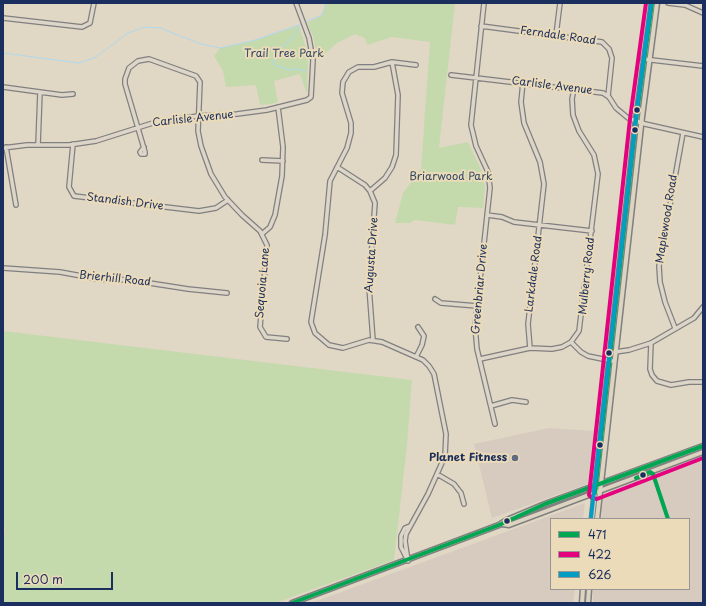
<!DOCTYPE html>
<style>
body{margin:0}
#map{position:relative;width:706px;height:606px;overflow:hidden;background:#e0d7c4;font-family:"Playpen Sans",sans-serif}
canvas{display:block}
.frame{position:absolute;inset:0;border:4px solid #1b2f5e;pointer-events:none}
.legend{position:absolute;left:550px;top:518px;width:140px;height:72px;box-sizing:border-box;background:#ecdbb8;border:1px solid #989694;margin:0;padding:5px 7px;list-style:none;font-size:12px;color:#1b2f5e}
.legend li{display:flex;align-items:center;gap:8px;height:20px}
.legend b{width:20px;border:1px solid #989694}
.scale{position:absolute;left:16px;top:572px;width:97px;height:18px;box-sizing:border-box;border:2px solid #1b2f5e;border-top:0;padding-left:5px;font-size:12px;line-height:14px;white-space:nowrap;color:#1b2f5e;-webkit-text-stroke:3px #ecdbb8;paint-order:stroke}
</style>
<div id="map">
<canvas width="706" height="606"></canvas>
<div class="frame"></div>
<ul class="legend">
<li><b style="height:5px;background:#00a651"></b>471</li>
<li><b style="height:5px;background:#e5007d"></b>422</li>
<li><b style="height:5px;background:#039dc3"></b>626</li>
</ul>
<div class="scale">200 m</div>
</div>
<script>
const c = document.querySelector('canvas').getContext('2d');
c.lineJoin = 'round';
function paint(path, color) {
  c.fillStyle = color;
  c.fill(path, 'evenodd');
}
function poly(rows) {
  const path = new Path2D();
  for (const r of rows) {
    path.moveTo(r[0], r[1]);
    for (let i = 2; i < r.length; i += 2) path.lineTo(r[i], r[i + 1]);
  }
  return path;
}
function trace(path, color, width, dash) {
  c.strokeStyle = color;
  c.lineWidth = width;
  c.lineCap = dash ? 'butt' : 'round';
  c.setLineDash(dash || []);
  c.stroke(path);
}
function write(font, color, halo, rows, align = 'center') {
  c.font = font + ' "Playpen Sans",sans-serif';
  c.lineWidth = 4;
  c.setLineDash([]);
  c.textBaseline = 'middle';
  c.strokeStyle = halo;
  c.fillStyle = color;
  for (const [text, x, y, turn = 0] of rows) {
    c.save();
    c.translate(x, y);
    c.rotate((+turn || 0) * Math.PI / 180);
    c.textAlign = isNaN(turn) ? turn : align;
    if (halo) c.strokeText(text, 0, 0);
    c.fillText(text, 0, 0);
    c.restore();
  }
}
paint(poly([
 [549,428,594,431,590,483,492,518,474,444],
 [703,455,703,603,593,603,593,589,689,589,689,519,601,519,603,499,609,491],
 [585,503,583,519,551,519,551,589,575,589,573,603,311,603]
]), '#d7cbbf');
paint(poly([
 [326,3,455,3,439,148,468,142,482,172,485,187,483,208,458,207,455,225,415,220,409,223,395,223,403,193,421,169,430,42,392,37,367,45,365,38,355,34,337,43,318,60,313,36,307,23,322,15],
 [299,25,308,55,307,94,300,74,274,81,278,102,271,104,260,105,256,85,226,87,223,71,214,56,220,48,255,40],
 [3,331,412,380,407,445,394,560,275,603,3,603,3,547,5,527,3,526]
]), '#c4daad');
trace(poly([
 [305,22,322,15,326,3],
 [297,26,296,34,275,54,273,62,275,65,289,70,295,69,306,71],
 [3,53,79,63,96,57,128,33,145,27,160,28,201,44,220,48,255,40,302,24]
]), '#b0d8ec', 1);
const minor = poly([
 [484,3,471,125,476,146,488,172,490,188,475,326,477,349,495,424],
 [668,3,685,5,703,13],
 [3,18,82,27,90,23,94,3],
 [481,26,602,42,609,49,612,58,608,96],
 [556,35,560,3],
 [643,59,703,66],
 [451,75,603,93,609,97,616,108,628,118,645,124,703,137],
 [523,82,521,102,524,123,540,162,544,184,528,324,530,348],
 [3,87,62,95,73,94],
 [73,144,69,187,74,196,199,211,216,208,228,200],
 [38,145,40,92],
 [6,147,16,205],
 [144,147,140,152,141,154,145,154,145,152,125,84,125,79,129,68,138,61,149,59,196,76,200,82,198,131,201,146,211,174,225,197,242,215,260,231,267,245,260,327,266,337,287,339],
 [3,148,27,145,69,145,96,141,156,122,198,116,237,114,267,110,307,100,311,97,313,60,309,38,296,3],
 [262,160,283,161],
 [337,167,365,185,370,191,375,203,369,287,373,340],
 [370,191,385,178,392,167,396,155,398,95,392,62],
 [487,215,502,217,514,222,592,231],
 [262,234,270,227,275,215,282,176,283,147,278,107],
 [3,268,60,272,98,279,130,280,188,289,227,293],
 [435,299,441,303,477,306],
 [675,328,665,302,660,282,659,266,683,133],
 [571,342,581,352,588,356,612,361],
 [651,343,650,369,652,375,657,381,671,385,689,382,703,382],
 [615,352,629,350,651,343,694,318,703,307],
 [416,357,422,345,424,336,418,327],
 [480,359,530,348,552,349,562,347,571,342,579,331,598,174,594,155,579,131,573,115,572,99,574,89],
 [491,406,512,400,526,402],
 [437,474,454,484,461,493,464,504],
 [406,557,401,547,401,536,405,528,410,526],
 [408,561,405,541,406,534,428,494,445,456,446,434,434,374,429,366,423,360,382,342,369,340,343,348,329,345,315,333,311,322,325,235,330,181,347,148,351,133,351,123,342,93,343,82,349,72,358,67,374,67,392,62,416,65]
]);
const major = poly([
 [592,519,636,120,652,3],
 [597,519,642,117,657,3],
 [502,524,509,525,541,513,703,452],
 [292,603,499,525,507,520,545,504,703,446],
 [582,603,583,589],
 [588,603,589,589]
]);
trace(minor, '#808080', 6);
trace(major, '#808080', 7);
trace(minor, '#dcd5c8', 3.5);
trace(major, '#dcd4c1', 4);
trace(poly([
 [636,478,650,472,653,474,668,519],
 [595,493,636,120,652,3],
 [292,603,499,525,545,504,703,446]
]), '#00a651', 4);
trace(poly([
 [646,3,630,119,589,495,592,498,597,499,703,458]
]), '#e5007d', 4);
trace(poly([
 [591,518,636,116,651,3]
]), '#039dc3', 4);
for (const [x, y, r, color] of [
 [637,110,3.5,"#1b2f5e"],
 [635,130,3.5,"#1b2f5e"],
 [609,353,3.5,"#1b2f5e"],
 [600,445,3.5,"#1b2f5e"],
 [515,458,4,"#606a82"],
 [643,475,3.5,"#1b2f5e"],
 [507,521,3.5,"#1b2f5e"]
]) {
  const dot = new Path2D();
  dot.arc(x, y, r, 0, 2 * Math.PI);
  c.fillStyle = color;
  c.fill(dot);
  trace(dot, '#ecdbb8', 1.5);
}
write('11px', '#1b2f5e', '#ecdbb8', [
 ["Ferndale Road",558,36,8],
 ["Carlisle Avenue",552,86,7],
 ["Carlisle Avenue",193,119,-6],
 ["Standish Drive",125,202,7],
 ["Maplewood Road",667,219,-81],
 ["Augusta Drive",372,255,-86],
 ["Larkdale Road",534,274,-83],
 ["Mulberry Road",587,276,-84],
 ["Brierhill Road",115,279,6],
 ["Sequoia Lane",263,283,-85],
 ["Greenbriar Drive",480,289,-85]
]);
write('11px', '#314967', '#ecdbb8', [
 ["Trail Tree Park",284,54],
 ["Briarwood Park",451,177]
]);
write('bold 11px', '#1b2f5e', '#ecdbb8', [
 ["Planet Fitness",507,458]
], 'right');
</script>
